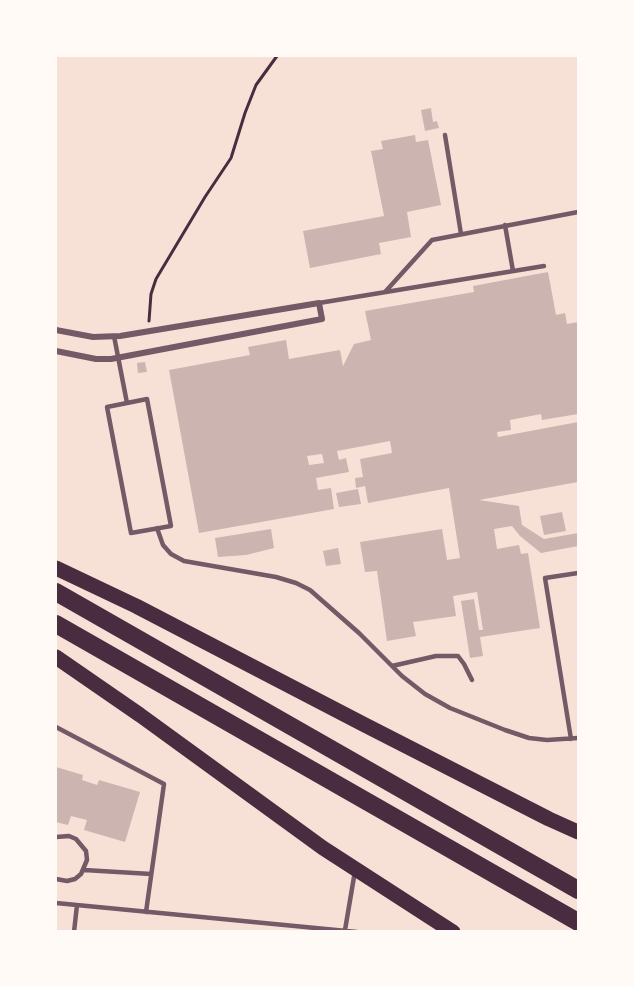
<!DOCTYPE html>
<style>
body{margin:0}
#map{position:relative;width:634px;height:987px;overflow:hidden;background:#f7e1d7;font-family:"Playfair Display",serif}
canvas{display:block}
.frame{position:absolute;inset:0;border:57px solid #fffaf5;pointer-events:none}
</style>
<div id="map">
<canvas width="634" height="987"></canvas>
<div class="frame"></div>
</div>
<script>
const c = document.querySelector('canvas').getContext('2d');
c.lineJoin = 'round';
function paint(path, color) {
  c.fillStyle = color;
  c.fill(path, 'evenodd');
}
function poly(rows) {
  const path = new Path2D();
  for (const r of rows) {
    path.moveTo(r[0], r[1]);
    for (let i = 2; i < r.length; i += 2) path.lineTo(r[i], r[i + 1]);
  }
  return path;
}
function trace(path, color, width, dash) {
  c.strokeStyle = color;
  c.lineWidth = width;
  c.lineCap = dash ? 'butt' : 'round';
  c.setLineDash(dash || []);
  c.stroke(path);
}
paint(poly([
 [431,108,433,122,437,121,439,128,425,131,421,110],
 [415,135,416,142,428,140,441,205,407,212,411,237,379,243,381,254,310,268,303,231,384,216,371,151,383,149,381,141],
 [548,272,556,315,565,313,567,324,578,322,578,414,542,420,541,414,510,420,511,430,497,432,498,437,578,422,578,482,479,500,519,506,522,525,544,539,578,533,578,546,541,553,520,536,512,526,494,529,497,549,519,545,521,554,528,553,540,628,480,637,483,656,470,658,461,601,474,599,479,630,483,630,477,592,453,596,456,616,413,622,416,636,387,641,377,571,365,572,360,542,442,529,447,560,460,558,449,488,368,503,365,486,356,488,355,478,363,477,360,459,392,453,390,441,337,451,339,460,346,458,349,472,316,478,318,490,331,488,334,509,199,533,169,370,250,355,248,347,286,340,289,359,340,350,343,366,354,344,371,340,365,311,474,292,473,286],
 [322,454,324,463,309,465,307,456],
 [145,362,147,372,138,373,137,363],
 [358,489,361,504,339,507,336,493],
 [562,512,566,531,544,535,540,516],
 [271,529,274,548,246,555,218,557,215,538],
 [338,548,341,564,326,566,323,551],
 [56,767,83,775,82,780,97,785,99,780,140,792,125,842,84,830,87,820,71,816,68,825,56,822]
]), '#ccb4b1');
trace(poly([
 [149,321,151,294,156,279,205,197,231,158,245,113,256,85,277,56]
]), '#4a2c40', 3);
trace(poly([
 [445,135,461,234],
 [505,225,513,271],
 [385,292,432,240,578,212],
 [319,303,544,266],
 [114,336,127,403],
 [147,399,171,526,131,533,107,407,147,399],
 [157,528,163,545,171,554,184,561,276,577,296,583,310,590,359,633,402,676,425,694,450,708,505,730,529,738,547,740,578,738],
 [392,666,436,656,458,656,464,664,472,680],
 [56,727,164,784,146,912],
 [571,739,545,578,578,573],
 [56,837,69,836,76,839,86,851,87,860,81,874,75,879,67,881,56,879],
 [84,870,151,874],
 [56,903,357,932],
 [345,930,355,871],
 [74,932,77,905]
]), '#755966', 4.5);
trace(poly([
 [56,330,93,337,120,336,319,303,322,319,111,359,96,359,56,351]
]), '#755966', 6);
trace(poly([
 [56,568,136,606,363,724,549,819,578,832],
 [56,657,140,715,323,848,453,932]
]), '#4a2c40', 15);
trace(poly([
 [56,592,578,890],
 [56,624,578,922]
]), '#4a2c40', 18);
</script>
